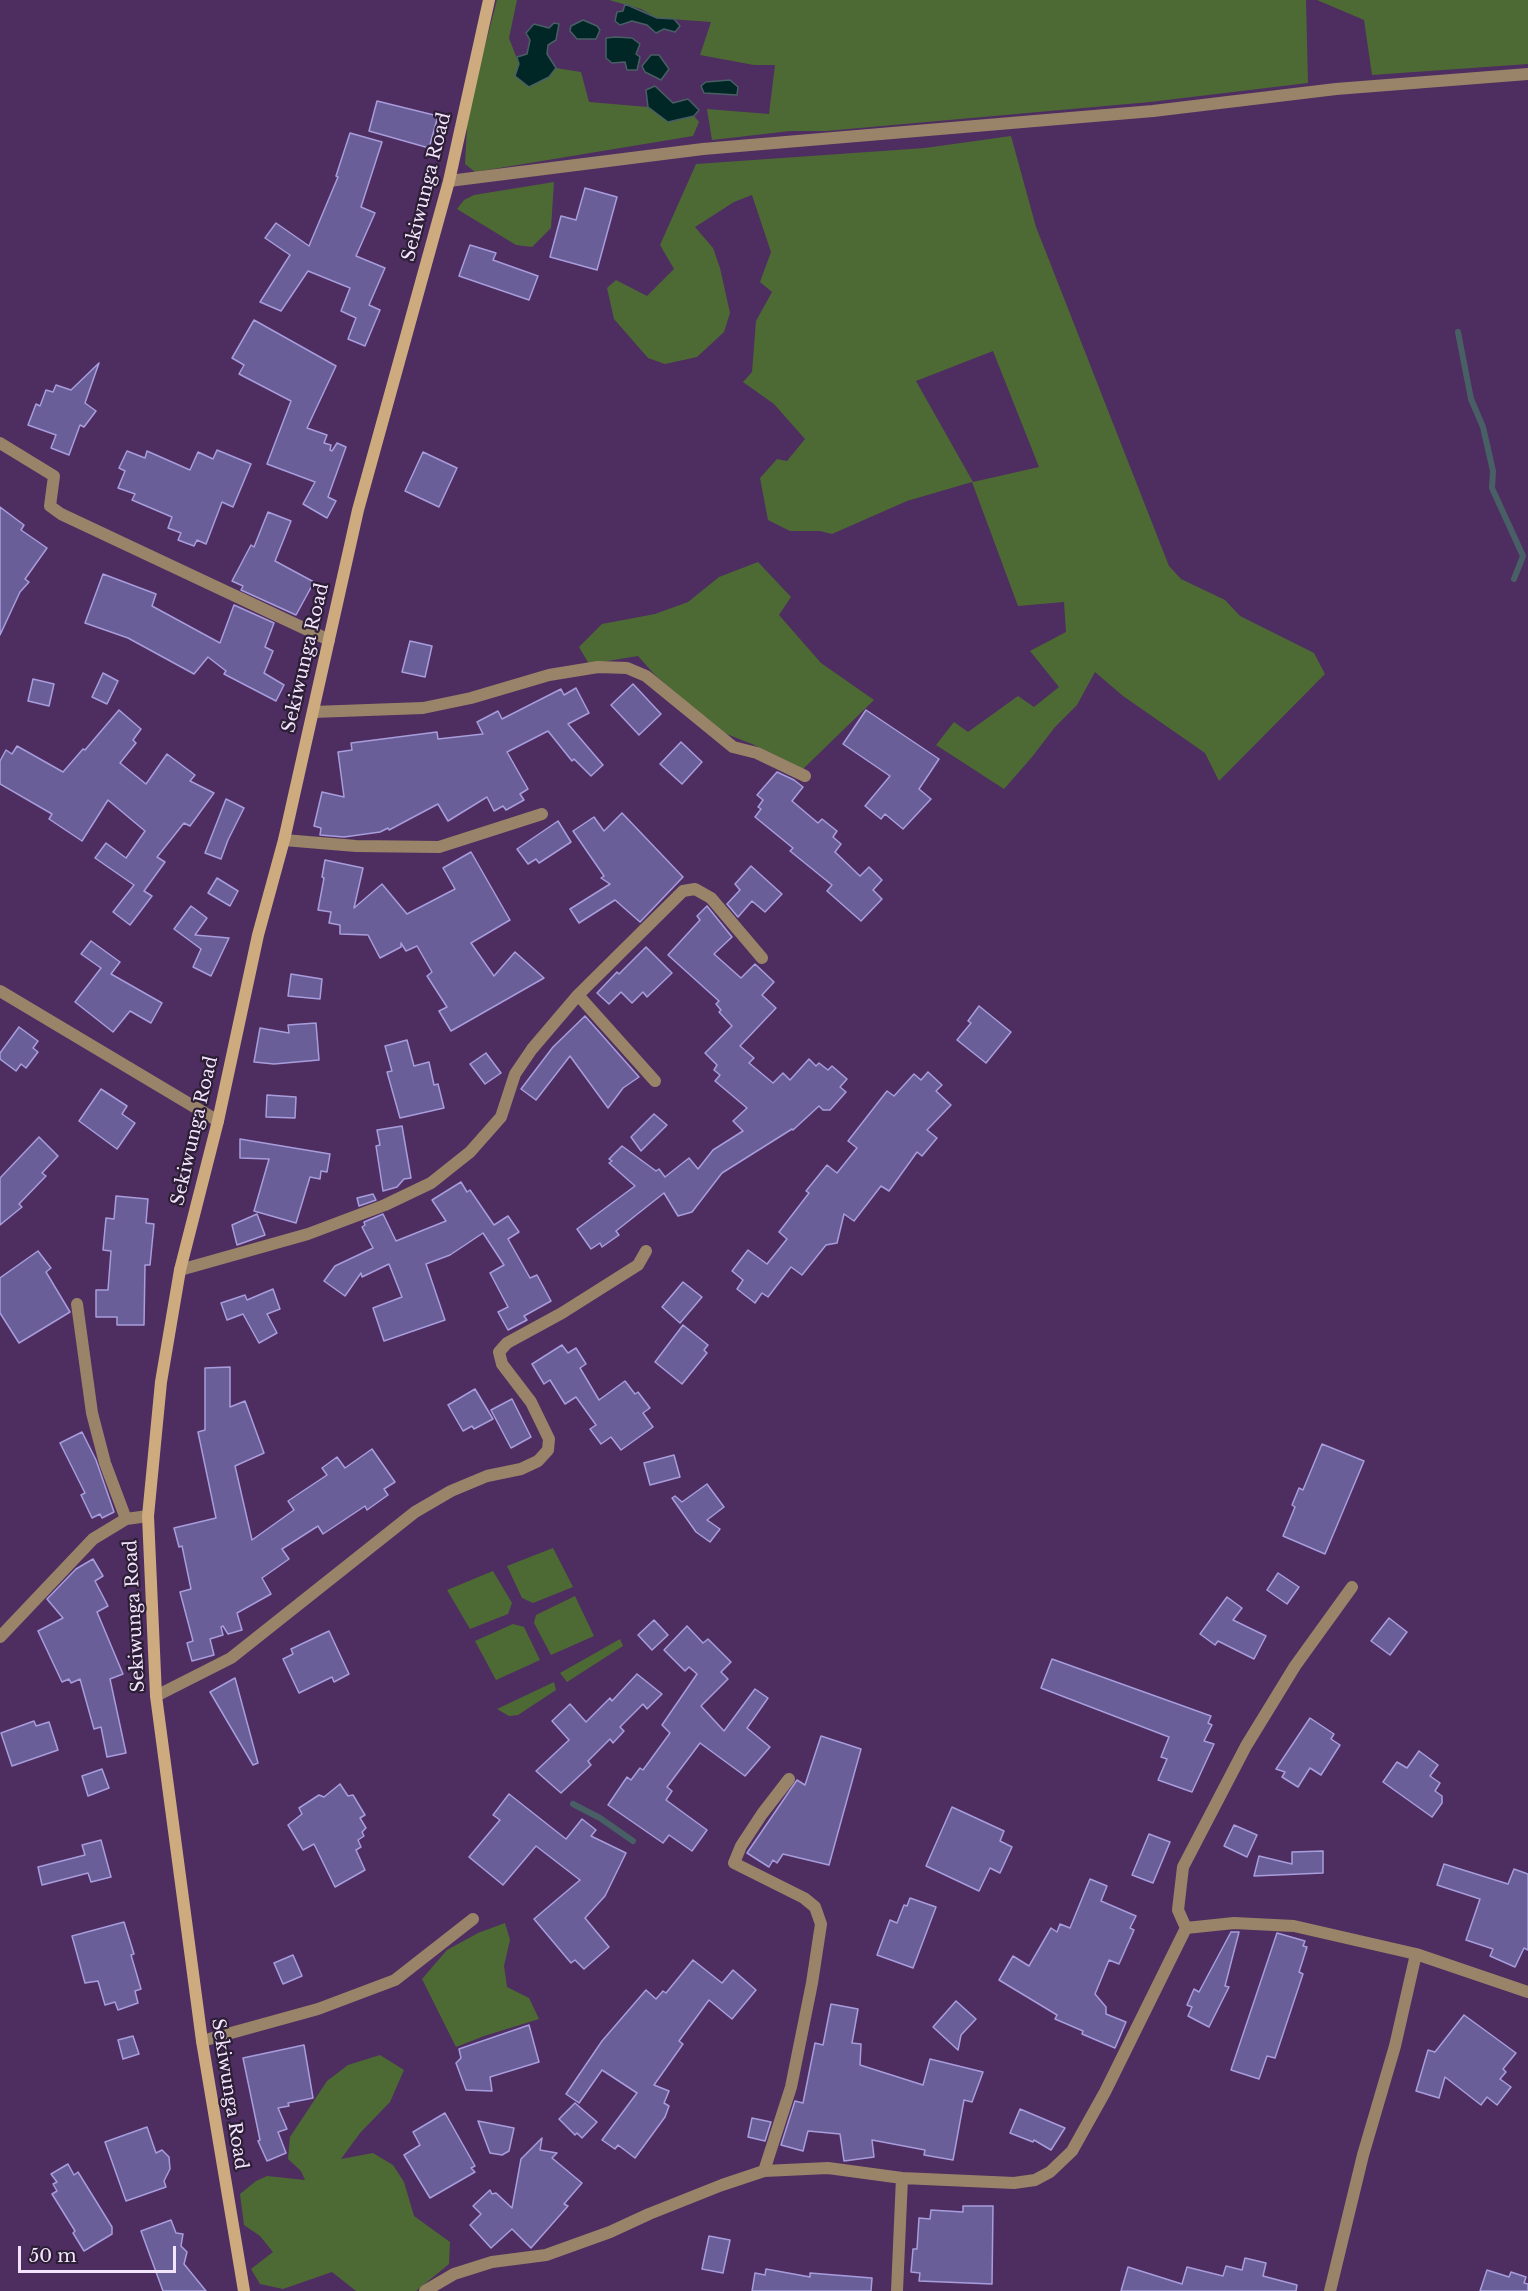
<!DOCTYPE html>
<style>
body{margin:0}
#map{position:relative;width:1528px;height:2291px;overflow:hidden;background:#4e2e60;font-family:"Libre Baskerville",serif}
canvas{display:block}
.scale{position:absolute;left:18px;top:2246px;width:158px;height:27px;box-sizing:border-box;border:3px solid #f3e4fd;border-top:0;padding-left:8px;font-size:18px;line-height:21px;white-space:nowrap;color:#f3e4fd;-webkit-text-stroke:4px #2c1e35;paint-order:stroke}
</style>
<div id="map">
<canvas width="1528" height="2291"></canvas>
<div class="scale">50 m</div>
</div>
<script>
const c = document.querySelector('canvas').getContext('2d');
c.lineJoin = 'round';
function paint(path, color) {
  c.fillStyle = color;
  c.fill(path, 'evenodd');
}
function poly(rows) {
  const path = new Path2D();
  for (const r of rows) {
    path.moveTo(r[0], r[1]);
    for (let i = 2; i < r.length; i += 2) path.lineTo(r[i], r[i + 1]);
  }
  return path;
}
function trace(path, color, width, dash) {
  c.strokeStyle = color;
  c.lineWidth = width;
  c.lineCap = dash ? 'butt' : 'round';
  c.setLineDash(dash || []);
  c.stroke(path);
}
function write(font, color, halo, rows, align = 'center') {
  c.font = font + ' "Libre Baskerville",serif';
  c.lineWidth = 4.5;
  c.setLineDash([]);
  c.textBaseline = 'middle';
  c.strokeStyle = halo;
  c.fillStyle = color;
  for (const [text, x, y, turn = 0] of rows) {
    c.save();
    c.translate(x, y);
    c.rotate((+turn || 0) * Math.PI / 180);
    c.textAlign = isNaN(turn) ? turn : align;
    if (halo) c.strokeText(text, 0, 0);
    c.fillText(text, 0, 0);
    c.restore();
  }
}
paint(poly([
 [497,0,517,0,509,38,519,64,549,77,556,68,581,72,589,102,648,107,668,122,694,116,699,122,693,136,475,172,465,164,468,111],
 [609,0,1306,0,1308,83,1150,102,826,131,790,131,712,140,707,109,769,114,775,65,754,65,700,55,711,22,657,18,641,9],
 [1317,0,1528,0,1528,64,1372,75,1364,20],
 [1011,136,1036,227,1169,566,1181,579,1225,600,1240,616,1314,653,1325,674,1219,781,1205,753,1123,696,1095,672,1077,705,1055,727,1032,757,1004,789,936,745,954,722,968,732,1018,696,1034,707,1059,687,1030,651,1066,632,1064,602,1018,606,972,482,907,501,832,534,820,531,790,531,768,520,760,478,777,459,787,461,805,439,774,404,743,382,752,372,756,321,772,292,760,282,771,252,752,195,734,202,695,227,713,248,720,268,730,313,724,332,697,357,665,364,648,358,614,319,607,288,616,280,647,296,674,269,660,245,696,164,925,148],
 [993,351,1039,467,973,482,916,381],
 [554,182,551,228,532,247,516,245,457,209,464,200,474,195],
 [758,562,791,597,779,615,821,663,874,700,803,769,752,744,719,731,655,675,638,656,589,664,579,647,602,624,655,614,688,602,719,577],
 [553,1548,573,1587,533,1603,522,1598,507,1566],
 [493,1571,512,1603,508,1614,470,1629,447,1590],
 [575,1596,594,1636,551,1655,534,1623,536,1615],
 [513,1624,524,1627,540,1660,496,1680,475,1641],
 [620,1639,623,1646,567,1682,560,1673],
 [554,1682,556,1690,518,1715,509,1716,497,1709],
 [505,1923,510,1940,504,1966,507,1987,529,1998,539,2019,484,2036,456,2047,422,1979,447,1950,478,1933],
 [380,2055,404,2070,390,2102,360,2133,341,2159,373,2153,393,2165,404,2182,414,2216,450,2242,449,2264,416,2291,356,2291,332,2272,283,2289,260,2284,251,2269,273,2252,260,2236,244,2225,240,2194,256,2181,267,2176,305,2180,301,2171,288,2159,290,2137,327,2081,348,2065]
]), '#4d6a34');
const water = poly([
 [625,4,657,18,674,19,680,26,675,32,664,29,656,33,647,25,632,21,620,25,615,21,617,12,623,11,625,4],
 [583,20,597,26,600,30,596,39,577,39,570,31,571,26,583,20],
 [554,23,559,24,556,40,548,45,547,54,556,68,549,77,529,87,515,76,519,64,517,57,527,54,530,40,526,33,534,24,549,28,554,23],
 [616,37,632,38,640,44,636,54,640,57,637,70,627,70,625,62,612,63,606,58,606,38,616,37],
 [651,55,659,55,669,69,661,80,645,72,642,66,651,55],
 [730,80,738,87,737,95,704,93,701,86,706,82,730,80],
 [655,86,673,103,688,99,699,110,694,116,668,122,648,107,646,90,655,86]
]);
paint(water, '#002625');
trace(water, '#495f66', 1.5);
trace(poly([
 [1458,332,1471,399,1483,427,1493,471,1492,488,1523,556,1514,579],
 [573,1804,600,1818,633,1841]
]), '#495f66', 6);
const building = poly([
 [377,101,438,116,429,148,369,131,377,101],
 [350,133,382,142,361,207,375,213,356,256,385,268,369,305,380,310,365,346,348,339,356,318,341,311,350,288,308,271,281,311,260,302,290,255,265,238,276,223,309,246,338,177,336,176,350,133],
 [585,188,617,197,597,270,550,257,561,216,576,220,585,188],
 [470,245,496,253,493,260,538,276,529,300,459,276,470,245],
 [254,320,336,366,307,428,327,435,324,443,331,445,330,450,332,451,337,443,346,447,328,497,336,501,327,518,303,504,315,482,267,464,291,401,239,374,244,365,232,358,254,320],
 [99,363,85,403,96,411,84,427,80,425,69,455,51,448,56,435,28,425,36,404,40,406,46,390,53,392,56,385,71,390,99,363],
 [217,450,251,464,233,507,222,502,206,544,197,540,194,546,178,540,181,533,168,528,172,517,132,500,135,494,118,488,125,471,119,468,127,451,145,458,147,451,190,470,198,452,213,459,217,450],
 [423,452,457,468,439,507,405,491,423,452],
 [0,507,24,525,21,530,47,548,25,579,29,582,20,592,0,635,0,507],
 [268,512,291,521,275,561,314,582,296,615,241,590,243,586,232,581,251,545,254,547,268,512],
 [103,574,156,594,152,606,220,643,234,605,274,623,265,647,273,651,264,673,284,685,276,701,224,674,226,671,208,657,194,674,128,638,85,623,103,574],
 [410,641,432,646,425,677,402,672,410,641],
 [103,673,118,681,107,704,92,697,103,673],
 [33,679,54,684,49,706,28,701,33,679],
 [633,684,661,714,639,735,611,705,633,684],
 [576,688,589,713,568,724,603,765,591,776,574,759,572,761,548,731,507,752,528,789,520,794,524,800,506,810,503,806,494,811,487,797,448,821,438,804,389,830,388,828,380,832,344,837,320,835,321,828,314,826,322,792,344,797,338,752,352,750,351,743,437,732,438,739,483,734,477,722,498,711,502,719,561,689,564,695,576,688],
 [119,710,141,729,133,740,136,743,120,763,146,784,167,754,195,775,190,781,214,793,190,826,184,823,157,857,165,862,144,891,152,896,130,925,113,912,134,885,95,858,106,843,126,858,145,831,108,800,82,841,49,819,52,814,0,784,0,761,6,750,12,754,17,746,63,772,83,749,85,750,119,710],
 [866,710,939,759,919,789,931,799,903,829,885,814,881,819,865,806,890,776,843,744,866,710],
 [681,742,702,762,682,784,660,764,681,742],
 [777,772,794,780,803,787,792,801,818,823,822,819,837,831,833,837,841,844,835,852,860,876,869,867,882,880,873,890,882,899,861,921,827,891,832,885,790,851,793,848,755,817,761,809,758,807,763,800,757,795,777,772],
 [226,799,244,808,228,840,221,859,205,853,226,799],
 [622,813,683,877,640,922,615,900,579,923,570,909,610,884,601,878,604,876,573,831,594,817,604,831,622,813],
 [558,821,571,842,539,863,536,859,528,864,517,849,558,821],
 [471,852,510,920,471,943,494,976,515,952,544,978,451,1031,439,1011,447,1007,427,976,432,972,417,946,406,951,401,943,401,947,380,958,368,935,340,934,340,925,329,923,331,912,318,910,324,878,322,877,325,860,363,868,354,908,382,884,407,914,455,889,443,868,471,852],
 [751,866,782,894,765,912,752,901,738,917,727,904,740,890,735,884,751,866],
 [217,878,238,891,230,906,208,893,217,878],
 [191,906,207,918,195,935,229,938,211,976,193,967,201,949,174,929,191,906],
 [707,906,732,937,714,954,741,978,755,964,774,982,762,995,776,1008,740,1046,754,1058,749,1063,773,1083,783,1073,790,1080,809,1059,816,1066,819,1063,828,1070,832,1066,847,1079,840,1087,846,1092,830,1110,823,1110,819,1106,793,1130,792,1129,722,1173,692,1212,678,1216,664,1193,616,1231,619,1235,602,1247,600,1243,591,1249,577,1229,635,1186,609,1163,612,1161,609,1159,622,1146,656,1171,659,1169,665,1177,689,1158,698,1169,713,1150,743,1131,733,1121,747,1108,715,1081,720,1075,714,1070,717,1065,705,1053,732,1026,719,1012,721,1010,716,1004,719,1001,668,955,700,920,697,916,707,906],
 [91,941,120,962,111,974,162,1003,151,1023,130,1011,113,1032,75,1002,101,968,81,954,91,941],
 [646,947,672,973,647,997,643,992,632,1003,621,992,609,1004,597,993,617,972,619,974,646,947],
 [291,974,322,979,320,999,288,996,291,974],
 [979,1006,1011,1032,986,1063,957,1040,971,1023,968,1021,979,1006],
 [585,1016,639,1077,623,1088,608,1108,570,1056,536,1100,521,1089,553,1047,585,1016],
 [316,1023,319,1060,274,1064,254,1062,260,1028,289,1033,288,1025,316,1023],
 [19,1027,38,1041,33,1048,38,1052,26,1068,21,1064,16,1071,0,1059,0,1053,19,1027],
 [407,1040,414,1066,429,1062,434,1085,438,1084,444,1108,400,1118,387,1072,392,1071,385,1046,407,1040],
 [486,1053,501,1073,485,1084,470,1064,486,1053],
 [928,1072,942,1085,936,1091,951,1105,927,1130,937,1138,922,1156,917,1152,889,1191,881,1186,854,1221,844,1214,837,1243,826,1245,802,1275,791,1267,768,1297,762,1293,755,1303,737,1289,743,1280,732,1271,748,1250,767,1264,787,1239,779,1232,809,1193,806,1191,827,1165,837,1173,857,1148,848,1141,887,1091,894,1096,914,1074,921,1080,928,1072],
 [101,1089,127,1106,122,1114,135,1123,117,1149,79,1121,101,1089],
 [267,1095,296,1097,295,1118,266,1117,267,1095],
 [654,1114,667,1125,641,1151,631,1137,654,1114],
 [402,1126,411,1178,404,1179,397,1187,383,1191,376,1146,380,1145,377,1130,402,1126],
 [39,1137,58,1156,42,1173,46,1176,19,1204,22,1207,0,1225,0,1178,39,1137],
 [240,1139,330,1154,327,1172,321,1171,320,1179,310,1177,296,1223,254,1211,269,1159,240,1158,240,1139],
 [461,1182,467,1192,470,1190,494,1225,508,1216,519,1232,508,1239,530,1278,537,1275,551,1301,524,1316,527,1320,508,1330,498,1312,508,1307,490,1273,504,1265,483,1233,450,1255,426,1264,445,1320,384,1341,373,1308,402,1297,389,1264,362,1277,361,1273,345,1296,324,1281,335,1266,373,1248,362,1227,365,1225,364,1222,383,1214,396,1241,446,1221,432,1200,461,1182],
 [373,1194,376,1200,359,1206,357,1198,373,1194],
 [116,1196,148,1199,146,1223,154,1224,150,1265,145,1265,144,1325,117,1325,117,1317,96,1317,96,1290,108,1290,111,1251,103,1250,106,1218,114,1219,116,1196],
 [257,1214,265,1235,237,1245,232,1225,257,1214],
 [38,1251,51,1268,46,1272,70,1312,19,1343,0,1313,0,1278,38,1251],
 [683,1282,702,1297,680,1323,662,1307,683,1282],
 [273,1289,280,1309,267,1314,277,1333,259,1343,243,1314,227,1320,221,1303,245,1295,247,1300,273,1289],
 [683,1325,708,1345,704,1350,707,1353,682,1384,655,1362,683,1325],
 [562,1345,568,1353,576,1348,586,1364,580,1368,599,1400,625,1381,635,1394,638,1392,650,1408,643,1413,653,1427,621,1450,611,1437,601,1444,590,1429,596,1425,576,1397,565,1404,550,1380,544,1384,532,1364,562,1345],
 [230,1367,230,1407,245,1401,264,1453,235,1466,252,1540,294,1510,288,1501,327,1475,322,1468,337,1457,345,1468,372,1449,395,1482,384,1489,388,1495,367,1510,365,1506,323,1534,318,1526,282,1549,289,1559,262,1578,271,1594,237,1613,242,1630,228,1634,223,1626,221,1627,223,1635,210,1639,214,1655,192,1661,187,1643,193,1641,180,1592,191,1589,182,1546,179,1547,174,1528,216,1518,198,1432,205,1430,205,1368,230,1367],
 [475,1389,493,1419,474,1429,472,1426,463,1431,448,1405,475,1389],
 [512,1399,531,1437,511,1448,491,1410,512,1399],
 [82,1432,96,1460,114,1512,102,1518,100,1514,92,1518,81,1495,85,1493,60,1443,82,1432],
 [1322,1444,1364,1461,1325,1554,1283,1536,1295,1507,1292,1505,1299,1488,1303,1490,1322,1444],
 [674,1455,680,1477,650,1485,644,1463,674,1455],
 [707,1484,724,1507,707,1520,720,1529,710,1542,696,1532,672,1498,675,1496,682,1502,707,1484],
 [93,1559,103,1576,95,1581,108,1606,97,1612,123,1674,110,1679,126,1753,107,1757,101,1727,94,1729,80,1679,71,1683,69,1679,62,1682,38,1631,63,1618,47,1599,76,1569,93,1559],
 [1278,1573,1299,1587,1287,1604,1267,1590,1278,1573],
 [1227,1597,1242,1608,1233,1620,1266,1636,1254,1659,1218,1641,1215,1645,1200,1634,1227,1597],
 [1389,1618,1407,1632,1390,1655,1371,1641,1389,1618],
 [654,1620,668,1635,652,1650,638,1635,654,1620],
 [687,1626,703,1643,708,1639,731,1662,721,1672,728,1679,701,1706,724,1731,755,1689,768,1698,747,1728,770,1747,745,1776,700,1743,667,1787,672,1791,666,1800,707,1830,692,1851,669,1835,663,1843,608,1805,627,1777,631,1780,640,1768,643,1770,670,1733,662,1725,697,1674,689,1667,685,1671,664,1650,687,1626],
 [329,1631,349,1674,334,1682,332,1677,299,1693,283,1659,293,1654,291,1649,329,1631],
 [1052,1659,1211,1716,1208,1723,1212,1725,1204,1741,1214,1744,1192,1792,1158,1780,1167,1759,1161,1757,1169,1737,1041,1688,1052,1659],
 [637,1674,662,1694,647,1709,643,1704,620,1727,624,1731,613,1743,610,1739,588,1761,591,1765,561,1793,536,1771,569,1740,552,1721,570,1704,586,1722,610,1698,612,1701,637,1674],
 [235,1678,258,1763,253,1765,210,1692,235,1678],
 [1310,1718,1334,1734,1331,1739,1340,1745,1321,1775,1310,1768,1298,1787,1282,1777,1285,1772,1276,1769,1310,1718],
 [34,1721,36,1726,49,1722,58,1750,12,1766,1,1733,34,1721],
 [821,1736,861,1749,829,1865,783,1854,777,1863,773,1860,769,1867,747,1853,797,1780,805,1785,821,1736],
 [1419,1751,1438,1765,1430,1776,1440,1783,1435,1791,1442,1796,1442,1803,1432,1817,1383,1782,1397,1762,1407,1768,1419,1751],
 [102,1769,109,1788,88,1796,82,1776,102,1769],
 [340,1784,348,1796,353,1795,365,1815,360,1818,366,1828,362,1832,364,1836,358,1840,361,1847,356,1850,365,1870,335,1887,314,1844,303,1850,288,1825,302,1814,299,1808,319,1795,324,1797,340,1784],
 [509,1794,566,1839,582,1819,596,1830,591,1836,626,1853,605,1896,585,1918,609,1947,584,1969,575,1960,571,1963,534,1919,580,1880,536,1846,503,1885,469,1857,500,1820,493,1815,509,1794],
 [952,1807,1004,1831,1000,1841,1012,1847,1000,1873,990,1868,979,1891,926,1866,952,1807],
 [1234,1825,1257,1835,1247,1857,1224,1846,1234,1825],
 [1149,1834,1170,1842,1153,1883,1132,1875,1149,1834],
 [101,1840,111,1877,91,1882,88,1873,42,1885,38,1867,85,1855,82,1845,101,1840],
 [1323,1851,1323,1873,1254,1876,1259,1856,1292,1864,1292,1852,1323,1851],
 [1444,1864,1508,1884,1514,1869,1528,1874,1528,1950,1524,1948,1515,1967,1490,1956,1493,1949,1466,1940,1480,1899,1437,1885,1444,1864],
 [1090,1879,1107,1886,1101,1901,1136,1916,1130,1928,1134,1930,1119,1964,1109,1960,1095,1994,1106,2007,1106,2014,1126,2022,1115,2048,1082,2034,1083,2031,1055,2019,1057,2015,999,1980,1013,1956,1029,1966,1051,1928,1057,1932,1060,1924,1070,1928,1090,1879],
 [910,1898,936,1907,913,1968,877,1955,890,1920,897,1923,904,1905,907,1906,910,1898],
 [124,1922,134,1954,131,1955,141,1989,135,1991,138,2003,118,2010,115,2002,105,2005,98,1981,85,1983,72,1936,124,1922],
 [1231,1932,1239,1932,1225,1986,1229,1987,1209,2027,1188,2016,1192,2007,1187,2005,1194,1989,1199,1992,1231,1932],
 [1277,1933,1305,1941,1303,1946,1307,1947,1299,1972,1303,1974,1275,2058,1267,2056,1259,2079,1231,2070,1277,1933],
 [293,1955,302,1976,283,1984,274,1963,293,1955],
 [693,1960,722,1983,733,1970,756,1990,732,2019,709,2000,679,2041,683,2044,654,2085,669,2091,664,2103,669,2106,665,2117,635,2158,618,2145,615,2149,602,2140,637,2093,602,2070,579,2103,566,2094,602,2041,646,1990,656,1999,663,1991,666,1993,693,1960],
 [956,2001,976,2019,961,2035,958,2050,933,2027,956,2001],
 [831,2004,858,2009,852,2043,861,2044,860,2065,923,2085,930,2059,983,2072,972,2102,964,2100,953,2160,924,2155,925,2150,872,2140,874,2157,844,2161,840,2134,808,2131,803,2151,781,2145,795,2101,803,2103,815,2043,823,2045,831,2004],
 [1464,2015,1516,2053,1503,2069,1506,2072,1500,2079,1511,2087,1497,2105,1487,2097,1481,2105,1445,2077,1439,2098,1416,2091,1428,2050,1435,2052,1464,2015],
 [529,2025,539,2062,490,2077,492,2091,466,2090,456,2063,461,2058,459,2049,529,2025],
 [133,2036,139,2054,123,2059,118,2040,133,2036],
 [304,2045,313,2098,288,2103,289,2106,278,2108,287,2129,278,2132,286,2153,267,2161,258,2141,260,2140,243,2058,304,2045],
 [575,2103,597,2122,582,2138,577,2133,575,2135,559,2119,575,2103],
 [1020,2109,1065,2128,1051,2150,1034,2140,1033,2142,1010,2133,1020,2109],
 [445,2113,475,2166,471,2168,475,2172,430,2198,404,2155,420,2145,413,2132,445,2113],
 [752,2118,771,2122,765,2141,748,2137,752,2118],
 [478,2121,514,2128,509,2151,502,2155,490,2153,478,2121],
 [147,2127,156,2153,162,2150,169,2157,170,2169,164,2181,166,2187,126,2201,105,2142,147,2127],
 [542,2138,540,2150,557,2153,552,2158,582,2183,564,2204,568,2206,531,2248,512,2229,491,2248,470,2225,481,2214,473,2206,490,2190,492,2194,496,2193,512,2208,521,2159,542,2138],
 [68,2164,74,2175,78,2172,112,2227,112,2234,84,2251,73,2233,75,2231,52,2194,57,2191,53,2184,57,2182,51,2174,68,2164],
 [963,2206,993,2206,992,2284,919,2281,920,2273,911,2272,913,2249,917,2249,919,2218,930,2219,931,2210,963,2212,963,2206],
 [171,2220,176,2233,183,2234,181,2246,187,2252,184,2264,206,2291,163,2291,141,2231,171,2220],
 [709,2236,730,2240,723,2273,702,2269,709,2236],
 [1245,2258,1266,2263,1263,2276,1297,2285,1296,2291,1121,2291,1128,2267,1182,2284,1187,2267,1223,2276,1226,2266,1242,2270,1245,2258],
 [766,2269,810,2277,810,2273,872,2278,871,2291,752,2291,755,2273,765,2275,766,2269],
 [1487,2270,1509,2277,1511,2272,1526,2277,1524,2283,1528,2284,1528,2291,1480,2291,1487,2270]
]);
paint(building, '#6a5e98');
trace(building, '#a89ddc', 1.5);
trace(poly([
 [449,181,703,149,1153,111,1336,89,1528,74],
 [0,443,54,476,50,506,61,514,329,640],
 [313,712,423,708,471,698,549,675,598,667,627,668,646,676,733,747,757,753,805,776],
 [284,840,356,846,439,847,542,814],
 [0,991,218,1121],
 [578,995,655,1081],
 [180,1270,308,1234,385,1205,431,1183,470,1152,501,1117,515,1074,532,1049,578,995,683,891,695,889,711,898,762,958],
 [77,1304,92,1413,105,1463,126,1519],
 [0,1637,93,1539,126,1519,148,1516],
 [156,1696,231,1658,415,1512,451,1491,487,1476,521,1469,538,1461,548,1450,549,1439,531,1402,502,1364,499,1352,507,1343,562,1313,638,1265,646,1251],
 [1186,1928,1234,1923,1294,1926,1416,1954,1528,1992],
 [202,2041,318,2009,395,1980,473,1919],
 [764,2171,791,2087,812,1983,821,1924,815,1907,804,1898,734,1863,741,1846,762,1814,789,1779],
 [425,2291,454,2274,492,2262,546,2255,610,2232,649,2214,722,2185,764,2171,828,2168,902,2178,1014,2183,1035,2180,1050,2172,1072,2151,1105,2092,1186,1928,1178,1910,1183,1867,1246,1746,1295,1666,1352,1587],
 [897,2291,902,2178],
 [1330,2291,1363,2155,1395,2046,1416,1954]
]), '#9a8469', 12);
trace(poly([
 [244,2291,202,2041,156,1696,148,1516,161,1382,180,1270,218,1121,258,935,284,840,358,510,449,181,489,0]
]), '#ceab7f', 12);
write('18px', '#f3e4fd', '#2c1e35', [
 ["Sekiwunga Road",427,187,-76],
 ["Sekiwunga Road",306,658,-77],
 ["Sekiwunga Road",195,1131,-77],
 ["Sekiwunga Road",135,1616,-93],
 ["Sekiwunga Road",229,2094,81]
]);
</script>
